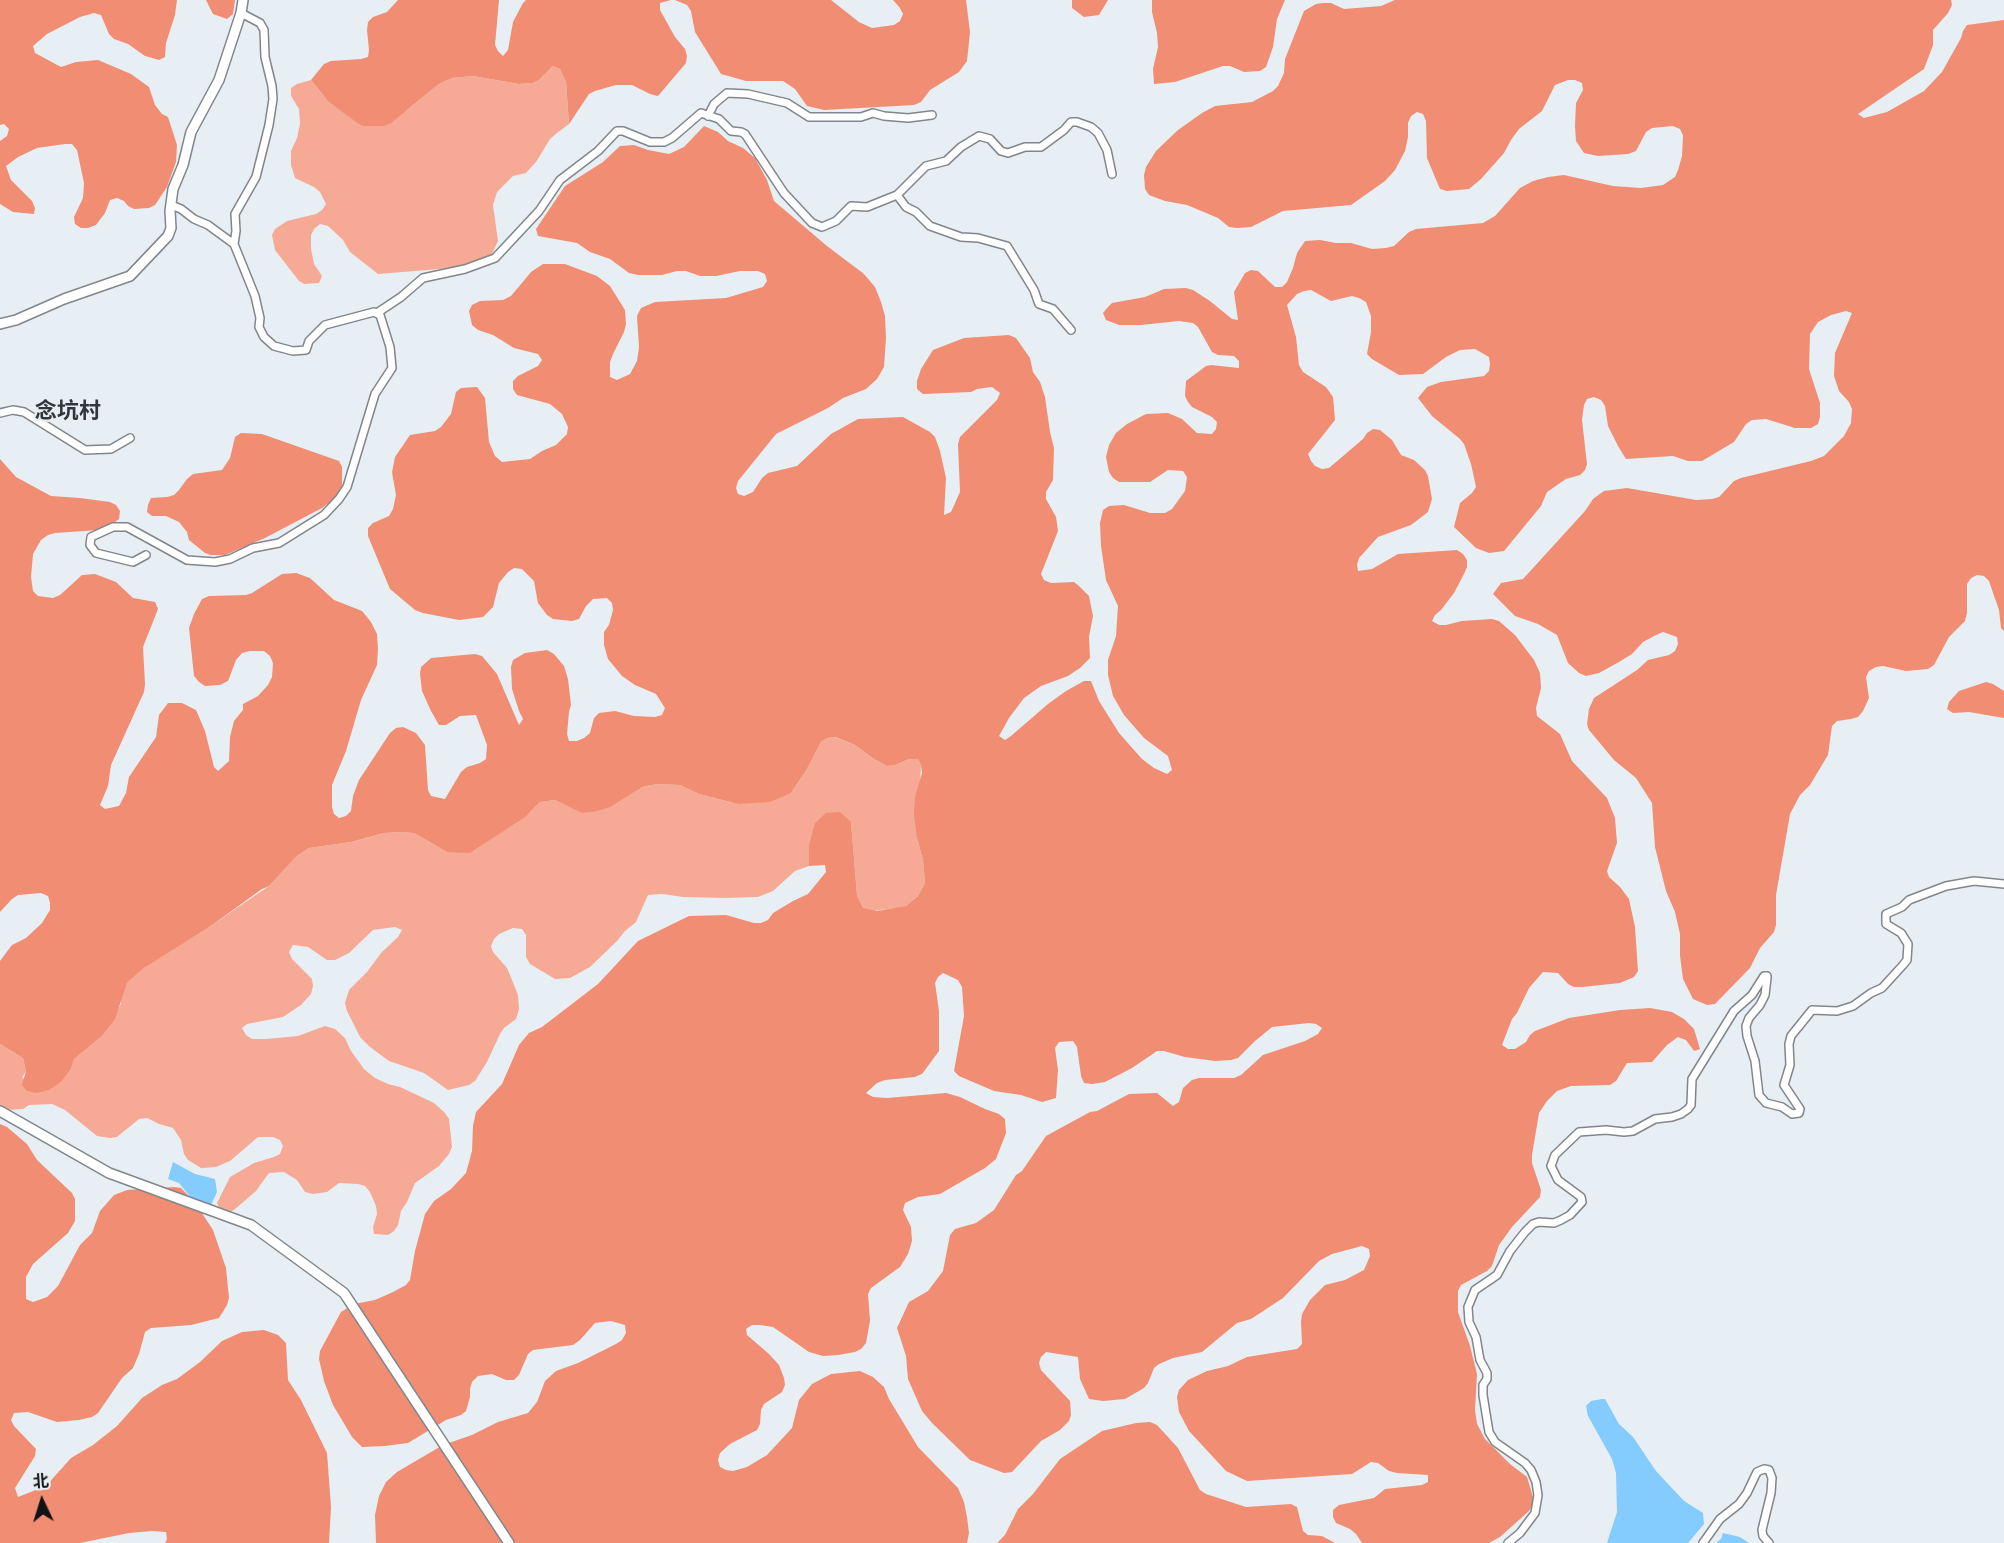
<!DOCTYPE html>
<meta charset="utf-8">
<style>
body{margin:0}
#map{position:relative;width:2004px;height:1543px;overflow:hidden;background:#e8eff4;font-family:"Sofia Sans Condensed","Noto Sans SC",sans-serif}
canvas{display:block}
.north{position:absolute;left:12px;top:1471px;width:60px;height:60px;-webkit-text-stroke:4px #e8eff4;paint-order:stroke;rotate:356deg;font-size:16px;font-weight:700;line-height:24px;text-align:center;color:#101214}
.north::after{content:'';display:block;margin:auto;width:21px;height:27px;background:#101214;clip-path:polygon(50% 0,100% 100%,50% 72%,0 100%)}
</style>
<div id="map">
<canvas width="2004" height="1543"></canvas>
<div class="north">北</div>
</div>
<script>
const c = document.querySelector('canvas').getContext('2d');
c.lineJoin = 'round';
function paint(path, color) {
  c.fillStyle = color;
  c.fill(path, 'evenodd');
}
function poly(rows) {
  const path = new Path2D();
  for (const r of rows) {
    path.moveTo(r[0], r[1]);
    for (let i = 2; i < r.length; i += 2) path.lineTo(r[i], r[i + 1]);
  }
  return path;
}
function trace(path, color, width, dash) {
  c.strokeStyle = color;
  c.lineWidth = width;
  c.lineCap = dash ? 'butt' : 'round';
  c.setLineDash(dash || []);
  c.stroke(path);
}
function write(font, color, halo, rows, align = 'center') {
  c.font = font + ' "Sofia Sans Condensed","Noto Sans SC",sans-serif';
  c.lineWidth = 4.5;
  c.setLineDash([]);
  c.textBaseline = 'middle';
  c.strokeStyle = halo;
  c.fillStyle = color;
  for (const [text, x, y, turn = 0] of rows) {
    c.save();
    c.translate(x, y);
    c.rotate((+turn || 0) * Math.PI / 180);
    c.textAlign = isNaN(turn) ? turn : align;
    if (halo) c.strokeText(text, 0, 0);
    c.fillText(text, 0, 0);
    c.restore();
  }
}
paint(poly([
 [553,66,560,69,566,82,569,124,557,133,550,139,536,162,526,173,513,176,497,192,493,205,498,241,492,254,466,265,452,268,378,274,350,252,343,240,328,226,320,224,314,229,311,235,311,249,314,264,322,276,319,283,304,284,299,281,275,250,272,235,275,229,287,221,316,214,322,210,326,204,320,192,314,187,295,178,291,165,291,151,297,138,300,124,299,109,291,96,291,88,297,84,311,80,323,95,357,123,406,111,439,84,452,78,473,76,519,84,533,83,539,80],
 [834,737,855,745,874,759,887,766,895,765,909,759,918,759,921,765,917,838,923,860,925,883,918,896,906,906,899,908,870,911,863,908,857,895,851,822,809,845,809,866,795,871,773,891,758,897,725,898,683,897,662,894,648,895,636,922,625,931,617,941,590,967,570,978,555,979,530,964,526,957,526,935,522,929,513,928,499,934,494,939,491,946,493,952,507,968,510,975,518,995,519,1009,516,1019,504,1028,500,1034,487,1062,475,1081,469,1085,448,1090,424,1073,389,1061,370,1047,360,1037,347,1011,345,1003,349,990,367,972,381,953,398,937,402,930,395,927,373,930,349,953,335,960,327,960,308,947,293,945,289,952,292,959,312,979,313,986,311,994,301,1005,283,1017,247,1024,242,1028,246,1035,252,1039,266,1039,298,1036,325,1026,335,1029,345,1038,351,1051,364,1069,375,1078,388,1084,400,1087,434,1103,445,1113,449,1119,452,1147,449,1154,439,1166,415,1183,407,1202,401,1211,398,1225,394,1231,388,1235,374,1234,373,1227,377,1214,376,1206,370,1192,365,1186,358,1184,339,1183,327,1192,313,1194,305,1192,297,1180,284,1172,269,1173,256,1191,234,1210,227,1213,220,1210,217,1203,230,1177,254,1163,274,1157,280,1154,283,1146,280,1140,273,1137,258,1137,230,1161,216,1167,201,1168,188,1160,184,1154,181,1140,173,1128,159,1124,147,1118,139,1119,117,1137,110,1138,97,1136,65,1110,52,1104,29,1105,23,1109,8,1110,0,1106,0,1044,23,1058,26,1071,22,1078,62,1081,71,1069,74,1059,101,1037,121,1004,121,997,127,983,144,968,167,952,212,925,269,886,297,856,309,848,351,842,384,833,400,832,414,833,447,852,476,849,530,812,540,802,555,800,581,812,642,787,657,784,680,785,699,794,738,804,791,793,807,769,821,742,827,738]
]), '#f6aa95');
paint(poly([
 [0,0,177,0,175,15,166,43,165,57,159,60,145,56,128,44,114,39,109,34,101,15,94,13,80,17,47,34,33,46,35,53,61,67,76,62,98,60,131,74,149,87,155,105,162,114,168,117,177,145,176,162,167,187,155,205,149,208,134,209,128,206,124,201,117,198,110,200,105,213,96,225,88,228,81,228,75,224,74,217,83,198,84,183,77,150,72,144,65,144,37,148,18,157,6,166,11,180,32,201,35,208,34,214,13,212,0,204,0,141,7,136,9,129,4,124,0,125],
 [206,0,235,0,233,14,227,19,213,14],
 [398,0,499,0,495,45,498,51,503,56,508,50,513,22,523,3,526,0,671,0,660,3,660,10,675,37,685,49,687,56,686,63,658,96,650,94,632,85,616,85,595,91,589,94,569,124,566,82,560,69,553,66,539,80,533,83,519,84,473,76,452,78,439,84,391,123,384,126,363,126,357,123,328,101,311,80,324,64,331,61,361,59,368,57,369,50,367,30,368,22,373,17,387,12],
 [675,0,831,0,859,22,872,28,894,25,900,21,903,14,900,8,893,0,966,0,970,32,967,61,959,72,930,90,921,102,914,105,824,110,807,106,795,89,783,81,746,81,721,74,695,32,691,11,687,5],
 [1072,0,1108,0,1099,15,1084,17,1072,8],
 [1152,0,1285,0,1277,19,1273,47,1266,67,1260,71,1244,72,1230,66,1223,66,1175,82,1154,84,1153,69,1158,47,1157,33,1152,12],
 [1395,0,1951,0,1952,5,1948,13,1933,30,1933,45,1924,69,1858,114,1864,118,1887,112,1924,91,1942,72,1961,38,1963,31,1967,25,2004,20,2004,631,2001,628,1999,610,1989,581,1984,576,1977,575,1971,578,1967,584,1967,613,1965,621,1949,637,1934,665,1928,669,1906,671,1883,666,1876,667,1869,671,1866,677,1869,698,1863,711,1858,717,1851,719,1837,721,1832,726,1828,755,1810,785,1800,795,1790,814,1776,895,1776,925,1774,932,1760,948,1750,968,1715,1004,1707,1005,1693,999,1683,979,1680,956,1680,934,1675,912,1666,891,1655,847,1652,803,1636,778,1614,760,1589,730,1587,724,1589,709,1594,698,1637,670,1648,660,1669,655,1675,651,1678,644,1677,637,1663,632,1656,635,1643,642,1632,654,1619,662,1599,673,1586,676,1579,673,1568,663,1557,635,1538,624,1515,616,1493,594,1501,583,1523,579,1585,511,1593,499,1604,491,1627,488,1696,500,1712,499,1719,497,1734,481,1741,478,1811,461,1824,456,1844,436,1851,423,1852,409,1849,402,1839,391,1834,376,1835,353,1852,313,1846,311,1831,315,1818,322,1810,334,1809,369,1820,403,1820,417,1818,424,1811,428,1795,428,1766,419,1752,420,1746,424,1734,442,1702,461,1688,461,1673,456,1626,459,1618,446,1608,426,1605,406,1601,400,1594,397,1587,399,1584,405,1582,420,1587,464,1585,470,1580,475,1566,479,1547,492,1541,506,1509,545,1504,551,1489,553,1476,548,1454,527,1460,503,1472,493,1476,487,1471,464,1464,444,1460,439,1432,416,1418,398,1427,387,1441,382,1484,376,1489,371,1490,364,1489,357,1475,349,1460,350,1446,357,1423,374,1399,375,1372,359,1367,354,1371,332,1371,316,1366,302,1359,298,1352,296,1331,301,1311,290,1304,291,1297,294,1287,305,1296,337,1299,365,1303,372,1326,387,1333,397,1335,420,1308,454,1311,461,1315,466,1322,469,1329,468,1363,439,1367,433,1373,429,1380,430,1392,440,1401,455,1414,460,1425,470,1428,476,1432,499,1428,512,1411,525,1378,537,1359,558,1357,565,1358,571,1372,569,1398,554,1457,550,1463,554,1467,560,1467,567,1464,574,1454,593,1441,610,1435,615,1432,621,1439,625,1446,625,1462,621,1492,619,1499,621,1515,635,1534,660,1540,673,1541,688,1536,708,1537,716,1560,734,1572,761,1607,798,1615,818,1617,843,1607,871,1609,877,1620,887,1629,899,1635,927,1638,971,1634,977,1620,983,1582,987,1574,987,1568,984,1558,973,1543,972,1529,988,1517,1013,1512,1019,1502,1045,1508,1049,1515,1049,1526,1042,1530,1035,1535,1031,1569,1018,1620,1010,1650,1008,1672,1012,1684,1019,1694,1029,1700,1049,1694,1051,1686,1040,1678,1037,1667,1045,1652,1062,1627,1063,1616,1081,1610,1085,1571,1086,1557,1091,1547,1101,1539,1113,1532,1155,1532,1163,1541,1190,1540,1197,1512,1227,1499,1245,1492,1266,1487,1271,1461,1285,1458,1291,1458,1312,1470,1346,1477,1374,1475,1410,1477,1424,1485,1439,1510,1464,1527,1477,1533,1497,1533,1505,1529,1511,1500,1537,1489,1543,1362,1543,1356,1534,1350,1529,1336,1523,1333,1517,1333,1510,1339,1505,1374,1498,1385,1489,1422,1485,1428,1482,1428,1475,1397,1473,1389,1471,1378,1463,1371,1462,1352,1474,1247,1481,1226,1471,1189,1431,1179,1412,1177,1397,1179,1390,1188,1380,1207,1371,1228,1366,1247,1357,1297,1349,1302,1344,1301,1322,1302,1314,1310,1300,1325,1285,1345,1280,1364,1270,1370,1256,1369,1249,1362,1246,1332,1254,1319,1261,1283,1298,1251,1319,1237,1323,1202,1352,1173,1358,1159,1364,1154,1368,1148,1383,1144,1388,1125,1399,1103,1401,1089,1399,1080,1379,1078,1357,1046,1352,1041,1357,1039,1363,1041,1370,1070,1401,1071,1415,1069,1421,1060,1430,1041,1441,1012,1472,1004,1473,970,1460,932,1423,922,1411,908,1379,906,1356,897,1328,909,1302,928,1291,943,1271,950,1235,955,1229,976,1223,994,1210,1016,1175,1022,1171,1046,1136,1090,1112,1097,1111,1129,1094,1157,1093,1173,1106,1179,1102,1183,1088,1192,1080,1199,1078,1234,1078,1241,1075,1263,1055,1305,1041,1318,1034,1322,1028,1316,1024,1309,1023,1272,1027,1255,1041,1238,1058,1231,1060,1215,1061,1185,1057,1164,1051,1157,1051,1132,1068,1105,1082,1092,1084,1084,1083,1081,1076,1077,1047,1073,1041,1059,1042,1055,1048,1058,1070,1056,1098,1042,1102,1021,1095,994,1091,959,1076,954,1071,964,1016,962,987,958,980,943,973,938,977,935,983,939,1011,939,1051,922,1074,915,1077,885,1080,877,1083,866,1093,873,1097,887,1098,946,1093,960,1097,985,1109,999,1114,1005,1119,1006,1133,996,1159,985,1168,940,1194,918,1197,905,1203,903,1210,911,1227,912,1241,908,1254,900,1267,871,1288,868,1294,870,1321,866,1343,861,1349,855,1352,838,1355,823,1356,809,1352,773,1327,760,1325,752,1325,746,1329,747,1335,769,1354,779,1365,784,1378,785,1385,782,1392,764,1404,761,1410,760,1424,757,1430,730,1444,720,1453,718,1460,720,1467,726,1470,733,1471,747,1467,767,1455,792,1428,799,1400,812,1384,831,1374,860,1371,873,1377,884,1387,889,1399,918,1447,958,1488,964,1502,967,1517,969,1533,967,1543,376,1543,375,1515,379,1496,386,1482,397,1472,443,1445,472,1435,498,1422,528,1413,537,1402,545,1381,556,1371,578,1363,616,1344,622,1340,626,1333,625,1325,611,1321,595,1323,580,1340,573,1345,533,1350,528,1354,519,1375,514,1380,506,1380,492,1374,478,1376,472,1382,470,1389,470,1397,466,1411,461,1415,446,1420,408,1443,385,1446,362,1447,352,1437,333,1405,324,1381,319,1359,320,1351,341,1312,354,1304,375,1300,393,1292,406,1285,410,1280,415,1251,425,1214,434,1201,451,1189,466,1173,472,1151,473,1126,476,1112,502,1084,519,1045,529,1033,542,1027,598,984,638,941,689,916,726,915,754,923,761,923,768,920,773,913,793,901,808,894,826,872,825,865,809,866,809,845,815,823,826,813,840,812,851,822,857,895,863,908,877,911,906,906,918,896,925,883,923,860,917,838,914,815,915,797,922,773,921,765,918,759,909,759,895,765,887,766,874,759,855,745,835,737,827,738,821,742,807,769,791,793,770,802,738,804,699,794,680,785,657,784,642,787,610,807,597,811,582,813,555,800,540,802,525,817,470,853,447,852,414,833,400,832,384,833,351,842,309,848,297,856,269,886,262,889,212,925,144,968,127,983,115,1019,101,1037,74,1059,71,1069,62,1081,49,1090,36,1093,27,1091,22,1085,26,1071,23,1058,0,1044,0,961,12,945,26,938,42,923,50,910,50,903,48,896,41,893,18,895,12,899,0,912,0,459,16,477,51,496,80,498,110,502,116,505,120,511,119,519,107,528,99,530,55,533,48,535,41,540,33,554,31,577,33,591,38,596,53,598,60,595,82,575,95,574,116,582,133,598,155,602,158,609,143,647,145,684,144,692,111,765,108,786,100,805,105,809,119,806,126,793,129,777,156,737,159,715,168,703,182,703,196,710,205,731,214,767,218,771,229,761,230,737,234,721,243,710,243,704,258,696,268,685,272,677,273,663,270,656,264,651,250,651,242,653,236,660,228,681,220,685,205,686,199,682,194,676,189,628,194,614,202,599,209,596,246,595,252,593,282,574,296,573,310,578,334,600,362,611,371,622,377,634,378,649,377,665,361,700,346,751,332,785,332,807,334,814,339,818,346,816,351,811,353,796,359,780,390,733,396,728,403,727,416,733,425,745,428,790,431,796,445,799,461,772,467,767,480,763,486,759,487,745,476,715,460,716,446,725,439,725,431,711,422,691,420,674,421,667,431,658,475,654,482,656,497,674,519,725,523,719,519,711,512,689,511,667,513,660,525,653,547,650,554,654,564,666,568,679,571,705,569,712,567,734,569,741,577,741,584,738,590,733,594,718,599,713,615,711,634,716,655,717,662,715,665,708,656,694,635,685,622,676,608,659,604,645,604,632,609,625,613,610,612,603,607,598,593,599,586,606,579,619,572,621,553,619,547,615,538,603,534,581,522,569,514,568,508,572,499,583,493,607,483,617,459,620,423,613,415,610,390,589,368,536,368,528,373,523,389,516,393,509,396,495,392,472,395,457,410,435,435,431,441,427,451,414,456,392,461,388,477,387,485,398,489,442,495,456,502,462,530,459,542,451,556,445,567,434,568,427,562,414,550,404,517,395,513,389,513,381,518,376,538,366,542,360,538,354,514,348,493,335,478,330,472,325,469,311,472,305,480,301,503,300,511,296,531,272,543,264,565,264,597,276,610,286,625,310,626,324,624,332,613,354,610,362,610,377,617,380,630,374,637,361,639,347,637,316,641,308,655,302,726,298,763,287,767,281,765,274,758,271,740,271,716,276,700,276,686,271,677,271,662,275,638,275,629,273,610,259,590,252,577,243,538,236,536,229,565,186,603,162,620,146,634,145,648,150,669,154,684,147,704,126,718,132,728,141,743,148,755,158,767,180,774,201,827,246,864,274,875,287,881,302,885,316,886,338,884,367,877,379,866,389,843,398,828,408,776,434,738,481,736,488,738,494,744,496,753,492,762,478,768,473,797,466,831,434,858,419,903,417,930,432,935,437,940,451,946,478,944,515,951,512,960,492,958,444,960,437,997,400,1000,393,992,387,977,389,971,392,923,394,917,389,917,381,921,369,933,350,964,338,1009,335,1016,338,1030,358,1033,372,1040,382,1045,397,1050,432,1054,448,1053,480,1046,492,1046,499,1056,517,1058,531,1041,574,1044,580,1051,583,1074,582,1079,586,1089,596,1093,616,1089,637,1090,658,1080,668,1068,676,1041,686,1024,698,1009,718,999,736,1005,740,1011,736,1048,704,1066,691,1084,681,1091,681,1099,701,1119,733,1142,759,1154,768,1167,774,1172,770,1168,756,1144,738,1124,715,1113,696,1108,675,1108,660,1116,636,1118,606,1106,580,1101,546,1100,523,1103,510,1109,506,1124,505,1150,513,1165,513,1172,509,1185,491,1187,477,1183,471,1168,470,1150,482,1119,482,1113,478,1109,472,1106,457,1109,445,1116,433,1127,424,1146,414,1168,413,1182,419,1197,433,1212,434,1216,429,1217,422,1212,417,1192,407,1188,402,1185,396,1186,381,1206,366,1211,365,1239,368,1239,361,1234,356,1218,355,1212,352,1198,327,1193,323,1179,321,1141,325,1119,325,1106,320,1103,313,1107,308,1112,303,1145,297,1164,289,1186,288,1193,290,1210,301,1232,319,1238,320,1234,292,1245,273,1251,270,1258,271,1275,287,1282,287,1287,282,1293,268,1297,253,1305,241,1320,240,1336,243,1351,243,1372,249,1386,248,1394,246,1409,232,1416,229,1483,223,1495,216,1520,188,1533,181,1548,177,1564,175,1613,186,1641,188,1663,185,1675,177,1678,170,1682,156,1683,135,1680,129,1673,126,1652,128,1646,132,1636,151,1628,154,1598,156,1584,153,1576,141,1575,126,1576,103,1583,90,1582,83,1575,80,1568,80,1555,85,1542,111,1519,129,1511,140,1504,153,1481,179,1469,189,1447,191,1440,189,1427,158,1426,121,1423,114,1417,112,1411,116,1408,123,1408,137,1405,151,1395,170,1385,181,1351,205,1283,211,1251,227,1237,228,1229,227,1218,218,1187,205,1165,201,1149,195,1145,189,1144,175,1146,167,1156,151,1178,130,1202,113,1215,106,1252,102,1273,91,1278,86,1284,73,1285,59,1304,11,1316,4,1323,3,1331,3,1344,9,1381,6],
 [241,433,262,434,339,461,342,467,342,489,339,495,322,508,265,538,225,555,211,555,205,553,189,540,187,532,179,522,166,516,152,516,147,512,148,505,151,498,167,497,174,495,179,490,187,479,193,474,222,470,230,458,235,437],
 [1986,682,1993,684,2004,691,2004,718,1969,712,1953,713,1947,709,1949,702,1959,691],
 [0,1124,7,1127,27,1144,37,1160,72,1193,75,1199,75,1221,68,1233,33,1264,26,1277,26,1299,33,1302,47,1297,58,1286,80,1245,92,1233,100,1211,114,1195,127,1190,174,1187,181,1188,186,1193,196,1204,213,1230,226,1268,229,1298,227,1305,219,1318,191,1325,151,1328,145,1332,139,1354,133,1368,122,1378,98,1413,92,1417,79,1420,57,1422,28,1412,14,1413,11,1420,14,1426,36,1449,35,1456,15,1488,18,1497,46,1486,71,1458,93,1445,117,1426,142,1398,162,1385,177,1379,200,1362,222,1341,242,1332,264,1330,278,1335,286,1343,288,1380,301,1400,327,1453,331,1507,329,1543,165,1543,167,1539,166,1532,152,1531,129,1533,80,1543,0,1543],
 [1150,1422,1157,1425,1178,1448,1200,1490,1206,1494,1246,1507,1291,1504,1297,1507,1303,1531,1308,1535,1322,1536,1335,1543,997,1543,1005,1535,1018,1509,1033,1494,1060,1459,1102,1431,1136,1423]
]), '#f08d72');
paint(poly([
 [173,1162,195,1174,215,1179,217,1192,211,1205,196,1204,179,1183,168,1179],
 [1602,1399,1605,1399,1619,1424,1633,1437,1656,1471,1684,1501,1703,1513,1704,1524,1688,1543,1607,1543,1617,1512,1616,1473,1612,1459,1588,1416,1586,1406,1591,1401],
 [1723,1533,1740,1537,1749,1543,1716,1543,1721,1539]
]), '#84cbfe');
const street = poly([
 [708,116,714,104,727,93,748,94,787,103,809,117,861,117,873,113,884,116,908,118,932,115],
 [897,195,906,207,916,212,930,226,961,237,978,238,1007,246,1034,290,1039,304,1053,309,1071,330],
 [234,244,236,231,235,214,256,177,269,125,273,99,272,86,265,57,264,30,260,23,241,13],
 [377,313,401,297,423,278,465,269,495,258,539,211,560,180,598,151,617,131,623,131,650,142,664,142,672,138,701,113,719,119,731,131,741,132,745,134,784,193,812,223,822,227,836,221,851,206,867,207,897,195,926,166,946,161,961,147,979,136,990,139,1001,151,1008,153,1025,147,1041,147,1064,130,1071,122,1077,122,1091,127,1098,133,1107,150,1112,174],
 [0,413,13,410,24,412,85,450,111,449,130,438],
 [146,555,133,562,96,553,90,545,91,537,113,527,127,527,187,560,215,562,230,559,253,548,279,543,324,515,339,499,347,487,375,394,392,368,390,347,380,315,374,312,325,325,309,341,306,350,293,351,274,346,264,337,259,327,260,318,255,296,234,244,208,225,194,219,181,209,171,205],
 [1508,1543,1520,1533,1535,1513,1538,1495,1536,1482,1531,1470,1525,1463,1495,1442,1489,1432,1483,1395,1483,1385,1487,1379,1487,1373,1480,1360,1476,1337,1469,1322,1468,1307,1475,1290,1497,1275,1510,1251,1525,1232,1533,1224,1539,1222,1554,1223,1561,1220,1570,1215,1582,1202,1581,1197,1558,1180,1551,1166,1555,1155,1579,1132,1606,1130,1624,1132,1633,1131,1655,1119,1672,1117,1681,1114,1688,1109,1691,1105,1692,1079,1734,1011,1752,995,1764,976,1767,976,1767,978,1765,995,1760,1005,1749,1018,1746,1026,1747,1036,1755,1061,1759,1095,1766,1103,1782,1107,1792,1114,1799,1113,1800,1109,1784,1085,1790,1065,1789,1044,1791,1036,1812,1010,1837,1011,1853,1006,1871,993,1882,988,1903,965,1907,960,1908,944,1901,933,1886,924,1886,914,1902,907,1909,900,1946,886,1974,881,2004,884],
 [1703,1543,1720,1519,1739,1504,1747,1493,1757,1472,1764,1469,1769,1470,1772,1478,1771,1493,1762,1530,1763,1536,1769,1543]
]);
const secondary = poly([
 [0,324,16,320,64,299,130,276,168,236,171,228,170,211,173,189,183,165,191,132,219,80,241,13,243,0],
 [0,1111,109,1173,251,1225,344,1293,509,1543]
]);
trace(street, '#80868b', 10);
trace(secondary, '#80868b', 12);
trace(street, '#fff', 7);
trace(secondary, '#fff', 9);
write('bold 22px', '#31363a', '#e8eff4', [
 ["念坑村",68,412]
]);
</script>
